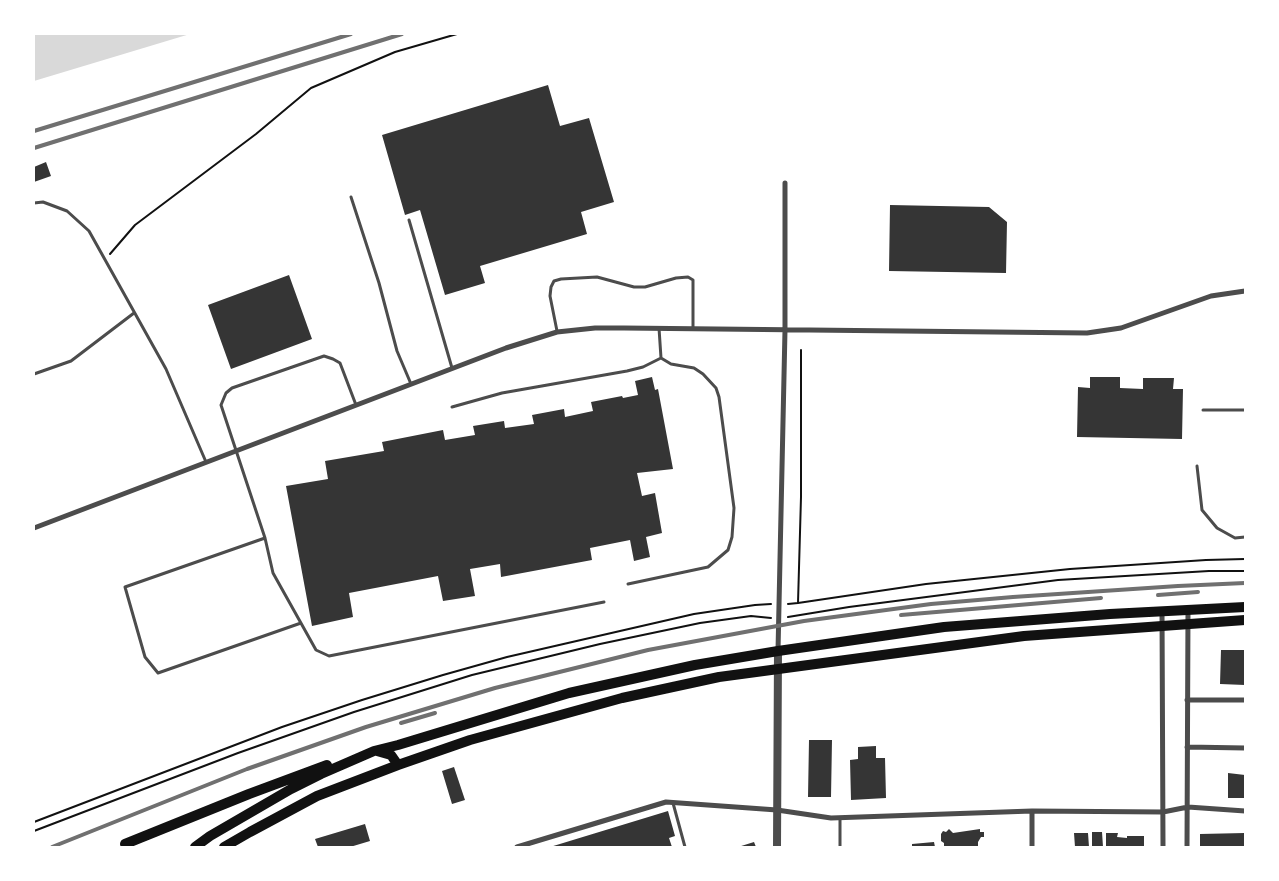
<!DOCTYPE html>
<style>
body{margin:0}
#map{position:relative;width:1279px;height:881px;overflow:hidden;background:#fff;font-family:"Golos Text",sans-serif}
canvas{display:block}
.frame{position:absolute;inset:0;border:35px solid #fff;pointer-events:none}
</style>
<div id="map">
<canvas width="1279" height="881"></canvas>
<div class="frame"></div>
</div>
<script>
const c = document.querySelector('canvas').getContext('2d');
c.lineJoin = 'round';
function paint(path, color) {
  c.fillStyle = color;
  c.fill(path, 'evenodd');
}
function poly(rows) {
  const path = new Path2D();
  for (const r of rows) {
    path.moveTo(r[0], r[1]);
    for (let i = 2; i < r.length; i += 2) path.lineTo(r[i], r[i + 1]);
  }
  return path;
}
function trace(path, color, width, dash) {
  c.strokeStyle = color;
  c.lineWidth = width;
  c.lineCap = dash ? 'butt' : 'round';
  c.setLineDash(dash || []);
  c.stroke(path);
}
paint(poly([
 [34,34,190,34,34,81]
]), '#d9d9d9');
paint(poly([
 [548,85,560,126,589,118,614,202,581,212,587,234,480,266,485,283,445,295,420,210,405,215,382,135],
 [46,162,51,176,34,182,34,167],
 [890,205,989,207,1007,222,1006,273,889,271],
 [289,275,312,339,231,369,208,305],
 [652,377,655,390,658,389,673,469,637,473,642,496,655,493,662,533,646,537,650,557,634,561,630,540,590,548,592,560,501,577,500,564,470,569,475,596,443,601,438,576,349,593,353,617,312,626,286,486,328,479,325,461,384,451,382,442,443,430,445,440,475,435,473,426,504,421,505,428,534,424,532,415,564,409,565,417,593,411,591,402,622,396,623,398,638,395,635,381],
 [1090,377,1120,377,1120,388,1143,389,1143,378,1174,378,1173,389,1183,389,1182,439,1077,437,1078,387,1090,388],
 [1221,650,1245,650,1245,685,1220,684],
 [809,740,832,740,831,797,808,797],
 [876,746,876,758,885,758,886,798,851,800,850,760,858,759,858,747],
 [454,767,465,800,452,804,442,771],
 [1228,773,1245,775,1245,798,1228,798],
 [668,811,675,836,669,838,672,847,550,847],
 [365,824,370,841,350,847,318,847,315,839],
 [949,829,953,833,980,829,980,832,984,832,984,837,981,837,978,842,978,847,944,847,944,843,941,841,941,834,943,831,946,832],
 [1092,832,1102,832,1103,847,1092,847],
 [1074,833,1088,833,1089,847,1075,847],
 [1106,833,1118,833,1117,837,1127,838,1127,836,1144,836,1144,847,1106,847],
 [1245,833,1245,847,1200,847,1200,834],
 [754,842,756,847,738,847],
 [934,842,935,847,912,847,912,844]
]), '#353535');
trace(poly([
 [110,254,135,225,256,134,311,88,395,52,457,34],
 [801,350,801,497,798,603,926,584,1070,569,1206,560,1245,559],
 [788,604,798,603],
 [788,617,849,607,1058,580,1209,571,1245,571],
 [34,822,282,727,362,700,443,675,507,657,694,614,755,605,771,604],
 [34,831,238,753,354,712,472,675,600,644,700,623,751,616,771,618]
]), '#111', 2);
trace(poly([
 [351,197,379,283,397,351,411,384],
 [34,203,43,202,67,211,89,231,166,369,206,462],
 [409,220,452,368],
 [557,331,550,296,551,287,554,281,561,279,597,277,634,287,645,287,676,278,688,277,693,280,693,328],
 [34,374,71,361,134,313],
 [356,405,340,363,333,359,324,356,232,388,226,393,221,405,265,538,273,573,316,650,329,656,604,602],
 [452,407,502,393,627,371,643,367,661,358],
 [1203,410,1245,410],
 [1197,466,1202,510,1217,528,1235,538,1245,537],
 [265,538,125,587,145,657,158,673,301,623],
 [628,584,708,567,728,550,732,537,734,508,719,397,716,388,703,374,694,368,671,364,661,358,659,328],
 [673,803,685,847],
 [840,818,840,847]
]), '#4c4c4c', 3);
trace(poly([
 [34,528,506,348,557,332,595,328,624,328,1087,333,1121,328,1211,296,1245,291],
 [1162,611,1163,847],
 [778,651,785,330,785,183],
 [1187,700,1245,700],
 [1187,747,1245,748],
 [1032,811,1032,847],
 [517,847,666,802,777,810,831,818,1032,811,1163,812,1188,807,1245,811],
 [1187,847,1188,610]
]), '#4c4c4c', 5);
trace(poly([
 [777,847,778,651]
]), '#4c4c4c', 8);
trace(poly([
 [377,751,391,755,398,765],
 [125,844,249,794,327,765],
 [195,847,210,836,291,789,321,774,374,751,398,745,569,693,695,665,778,651,944,627,1110,614,1245,607],
 [224,847,250,832,317,796,398,765,470,740,622,698,719,677,1024,636,1245,620]
]), '#111', 10);
trace(poly([
 [34,131,351,34],
 [34,148,402,34],
 [1158,595,1198,592],
 [901,615,1101,598],
 [401,723,435,713],
 [52,847,247,769,366,727,495,688,648,650,804,621,931,604,1013,597,1178,586,1245,583]
]), '#707070', 4);
</script>
